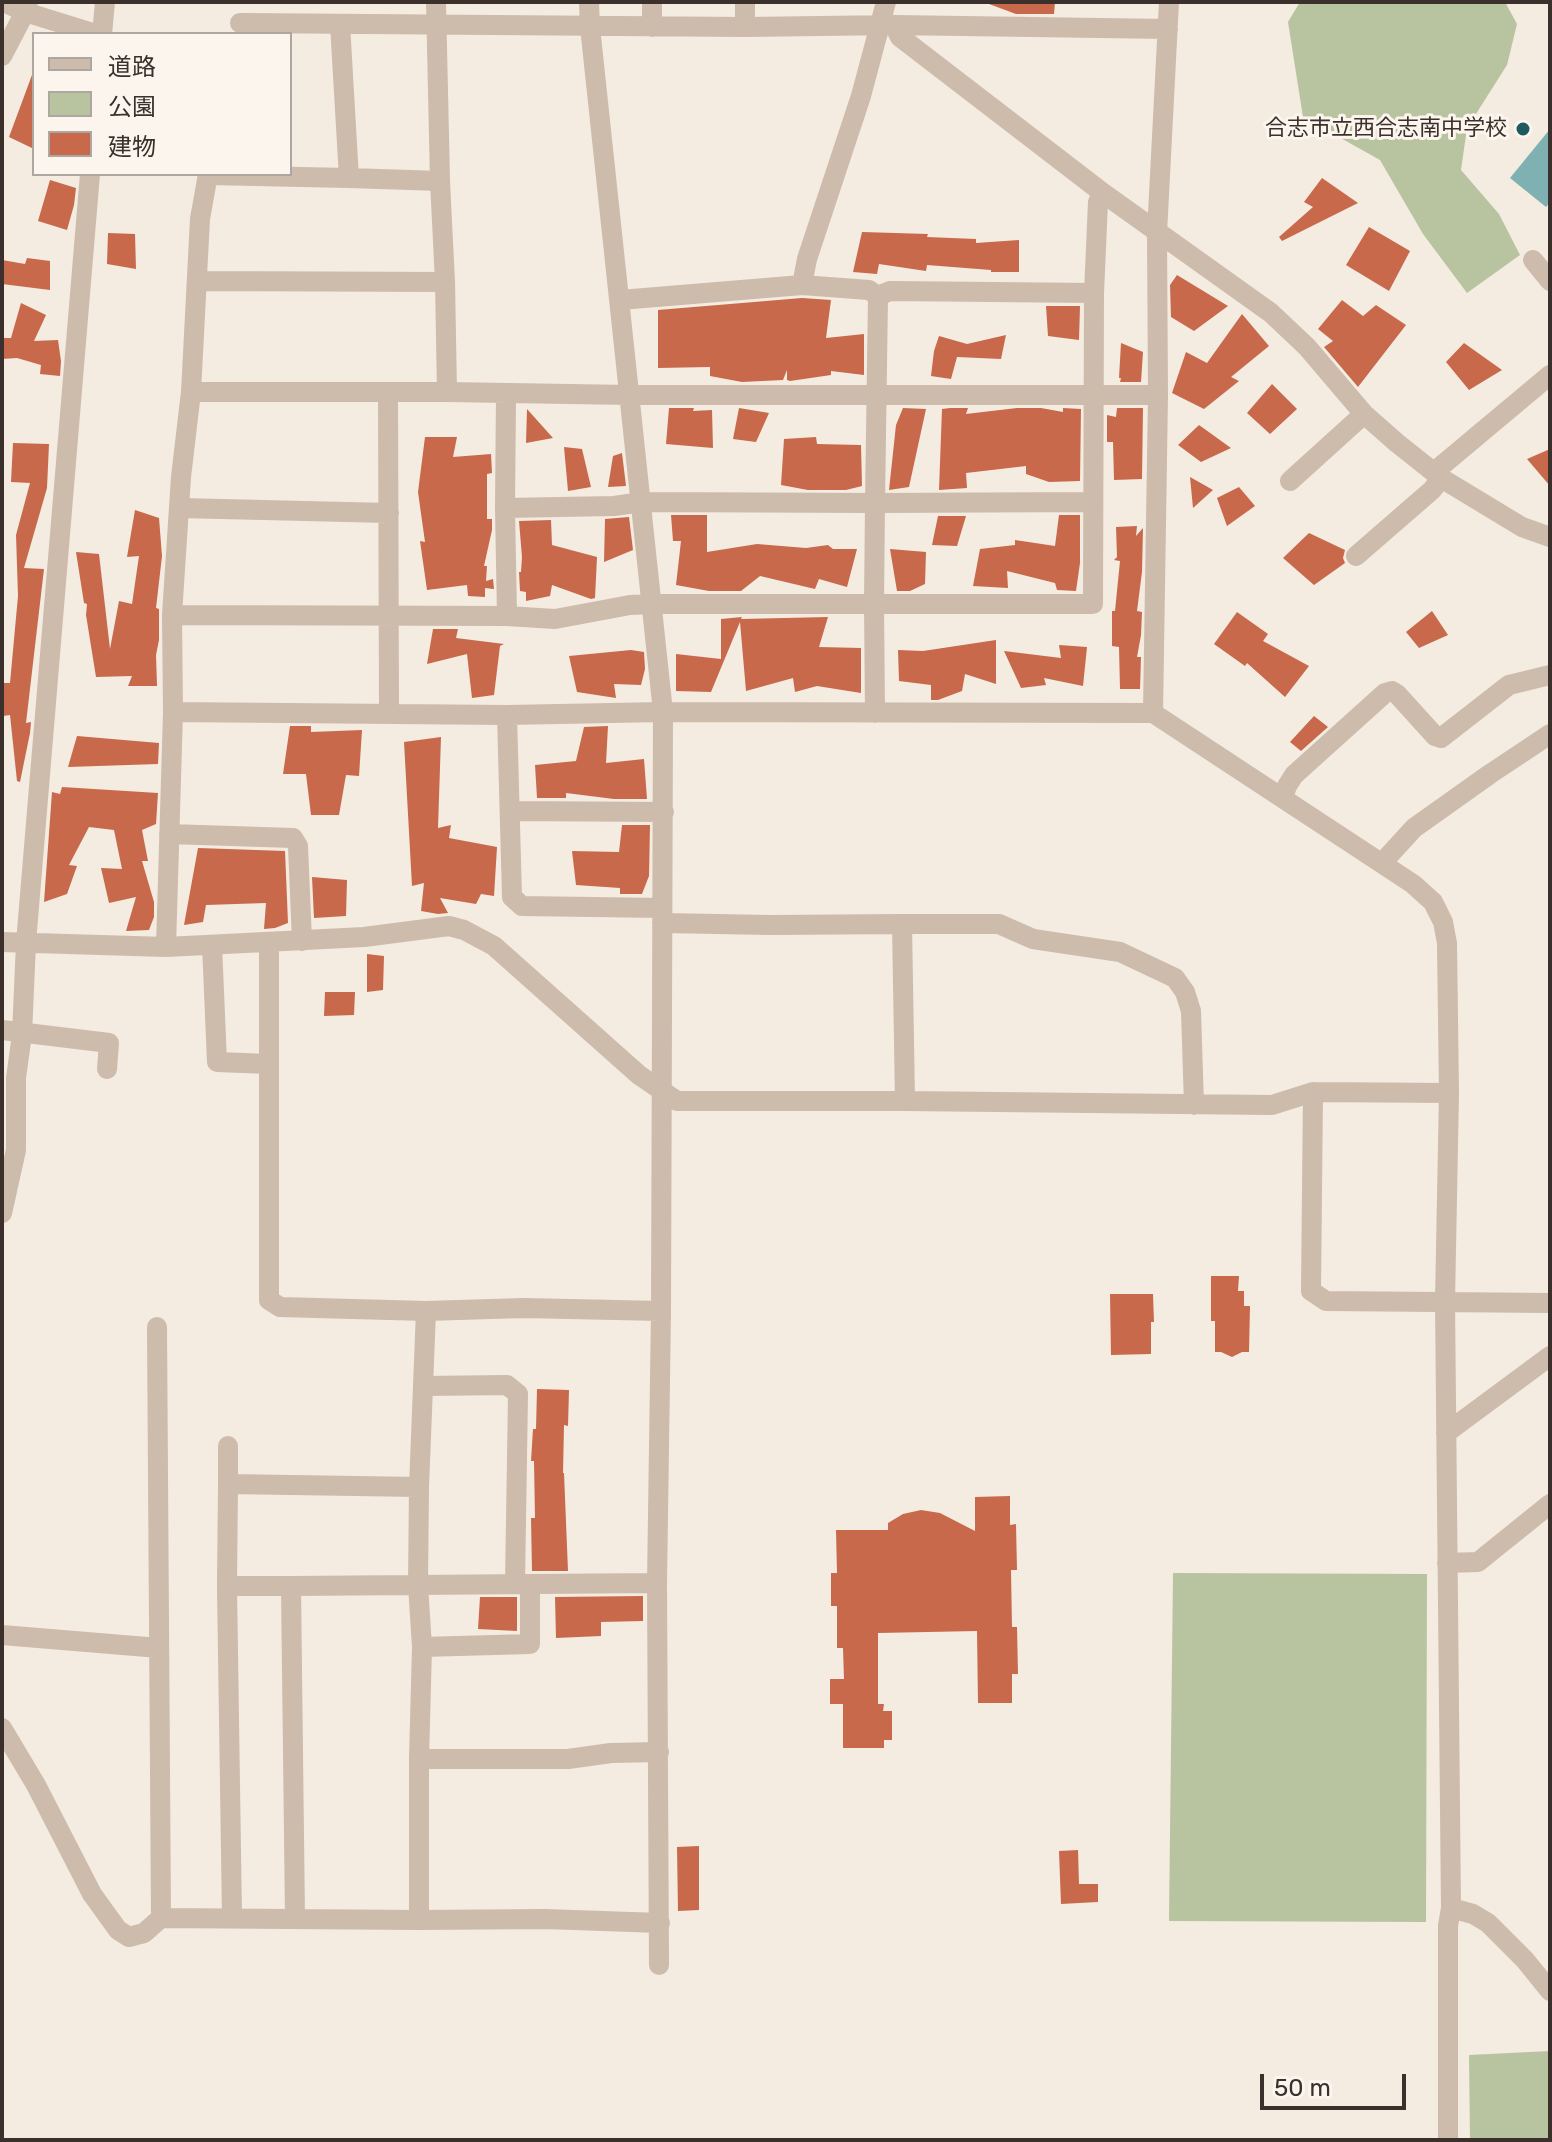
<!DOCTYPE html>
<meta charset="utf-8">
<style>
body{margin:0}
#map{position:relative;width:1552px;height:2142px;overflow:hidden;background:#f4ebe1;font-family:Rubik,"Noto Sans JP",sans-serif}
canvas{display:block}
.frame{position:absolute;inset:0;border:4px solid #3b302b;pointer-events:none}
.legend{position:absolute;left:32px;top:32px;width:260px;height:144px;box-sizing:border-box;background:#fbf5ee;border:2px solid #aea6a0;margin:0;padding:10px 14px;list-style:none;font-size:24px;color:#3b302b}
.legend li{display:flex;align-items:center;gap:16px;height:40px}
.legend b{width:40px;border:2px solid #aea6a0}
.scale{position:absolute;left:1260px;top:2074px;width:146px;height:36px;box-sizing:border-box;border:4px solid #3b302b;border-top:0;padding-left:10px;font-size:24px;line-height:28px;white-space:nowrap;color:#3b302b;-webkit-text-stroke:6px #fbf5ee;paint-order:stroke}
</style>
<div id="map">
<canvas width="1552" height="2142"></canvas>
<div class="frame"></div>
<ul class="legend">
<li><b style="height:10px;background:#cdbbac"></b>道路</li>
<li><b style="height:22px;background:#b8c4a0"></b>公園</li>
<li><b style="height:22px;background:#c8694b"></b>建物</li>
</ul>
<div class="scale">50 m</div>
</div>
<script>
const c = document.querySelector('canvas').getContext('2d');
c.lineJoin = 'round';
function paint(path, color) {
  c.fillStyle = color;
  c.fill(path, 'evenodd');
}
function poly(rows) {
  const path = new Path2D();
  for (const r of rows) {
    path.moveTo(r[0], r[1]);
    for (let i = 2; i < r.length; i += 2) path.lineTo(r[i], r[i + 1]);
  }
  return path;
}
function trace(path, color, width, dash) {
  c.strokeStyle = color;
  c.lineWidth = width;
  c.lineCap = dash ? 'butt' : 'round';
  c.setLineDash(dash || []);
  c.stroke(path);
}
function write(font, color, halo, rows, align = 'center') {
  c.font = font + ' Rubik,"Noto Sans JP",sans-serif';
  c.lineWidth = 6;
  c.setLineDash([]);
  c.textBaseline = 'middle';
  c.strokeStyle = halo;
  c.fillStyle = color;
  for (const [text, x, y, turn = 0] of rows) {
    c.save();
    c.translate(x, y);
    c.rotate((+turn || 0) * Math.PI / 180);
    c.textAlign = isNaN(turn) ? turn : align;
    if (halo) c.strokeText(text, 0, 0);
    c.fillText(text, 0, 0);
    c.restore();
  }
}
paint(poly([
 [1300,2,1505,2,1517,24,1507,65,1467,128,1461,170,1499,214,1520,255,1467,293,1423,234,1380,160,1303,117,1288,22],
 [1173,1573,1427,1574,1426,1922,1169,1921],
 [1550,2051,1550,2140,1470,2140,1469,2055]
]), '#b8c4a0');
paint(poly([
 [1550,129,1550,202,1546,207,1510,178]
]), '#7fb0b2');
paint(poly([
 [989,2,1055,2,1054,14,1016,14,989,4],
 [32,75,34,75,34,149,9,137],
 [1322,178,1358,203,1282,241,1279,237,1313,207,1304,202],
 [50,180,76,188,74,205,67,230,38,221],
 [1369,227,1410,251,1389,291,1346,265],
 [862,232,928,234,927,237,976,239,976,243,1019,240,1019,272,991,272,991,270,927,265,926,271,879,264,877,274,853,272],
 [108,233,135,234,136,269,107,264],
 [27,258,50,261,50,290,2,284,2,260,25,264],
 [1177,275,1228,306,1194,331,1171,317,1170,285],
 [802,298,831,300,826,338,864,334,864,375,831,371,831,375,790,381,787,380,787,370,783,380,742,382,710,376,710,367,658,368,658,310],
 [1342,300,1363,316,1376,305,1406,325,1358,387,1324,347,1333,341,1318,329],
 [21,303,46,315,34,341,58,340,61,361,60,376,40,374,41,365,17,358,2,359,2,338,11,338],
 [1046,306,1080,306,1079,340,1048,336],
 [1242,314,1269,346,1231,377,1239,381,1204,409,1172,393,1186,352,1207,363],
 [1006,335,1001,359,957,357,951,379,931,376,934,351,939,336,967,344],
 [1121,343,1143,352,1141,382,1120,382,1121,378,1119,378],
 [1464,343,1502,370,1469,390,1446,362],
 [1272,384,1297,409,1270,434,1247,413],
 [669,408,694,408,693,411,712,410,713,448,666,444],
 [739,408,769,413,756,442,733,439],
 [903,408,926,409,909,487,889,490,896,425],
 [950,408,968,408,966,414,1017,408,1041,408,1063,412,1063,408,1081,409,1080,481,1049,482,1026,474,1026,466,966,473,967,488,939,490,942,409],
 [1117,408,1143,408,1142,479,1114,480,1113,442,1107,442,1107,415,1116,417],
 [527,409,553,438,526,443],
 [1199,425,1231,448,1201,462,1178,445],
 [425,437,457,437,453,457,491,454,492,473,487,474,487,519,492,519,492,530,484,566,487,566,486,581,493,579,494,589,485,588,485,597,468,596,467,585,427,590,420,541,425,542,418,492],
 [816,437,817,444,861,445,862,486,846,490,808,490,781,485,784,439],
 [13,443,49,444,47,488,24,568,44,569,26,723,31,722,30,733,20,782,17,781,10,715,3,716,2,683,10,683,18,596,16,535,30,483,11,482],
 [564,447,582,449,591,487,568,491],
 [1550,449,1550,486,1527,459],
 [622,453,626,486,608,487,613,456],
 [1190,477,1213,490,1193,508],
 [1239,487,1255,506,1227,526,1217,498],
 [135,510,159,518,162,556,156,608,159,609,159,640,156,655,157,686,128,686,132,676,96,677,86,615,87,604,84,603,76,552,99,554,110,649,119,601,132,604,139,556,127,557],
 [671,515,707,515,707,552,757,544,806,548,828,545,833,549,857,549,847,587,819,579,815,589,760,576,741,591,709,591,676,585,681,541,673,541],
 [1059,515,1080,515,1080,563,1076,591,1057,590,1055,583,1007,571,1008,588,973,586,980,549,1015,545,1015,540,1055,546],
 [938,516,966,516,957,546,932,545],
 [629,517,633,550,604,562,605,519],
 [551,520,552,545,597,557,595,598,591,599,552,585,550,596,526,601,526,592,520,591,519,572,521,572,522,557,519,521],
 [1137,526,1136,536,1143,528,1142,572,1137,611,1142,612,1141,635,1137,657,1141,657,1140,689,1120,689,1119,647,1112,646,1112,611,1115,611,1120,561,1114,560,1117,557,1116,527],
 [1309,533,1345,550,1343,558,1345,563,1314,585,1283,558],
 [890,549,926,552,925,584,910,591,897,591],
 [1432,611,1448,635,1419,648,1406,632],
 [1237,612,1268,634,1263,641,1309,666,1285,697,1247,663,1245,666,1214,644],
 [742,617,741,619,828,617,819,647,861,648,861,693,817,686,795,692,793,678,746,691,740,622,711,692,676,691,676,654,721,659,721,619],
 [433,629,458,629,456,638,504,644,500,646,494,695,472,698,467,654,427,664],
 [996,640,996,684,965,674,962,691,938,700,931,700,931,685,899,681,898,650,923,651],
 [1059,645,1087,647,1083,686,1044,678,1046,685,1021,688,1004,651,1061,658],
 [631,650,644,652,645,669,641,685,614,684,616,698,577,692,569,656],
 [1314,716,1328,727,1301,751,1290,742],
 [290,726,311,726,311,732,362,730,359,776,346,775,339,815,311,815,306,774,283,774],
 [608,726,606,763,644,759,647,799,614,799,566,793,566,798,537,798,535,765,576,761,584,727],
 [77,736,159,743,158,764,68,767],
 [441,737,438,828,451,825,449,838,497,847,494,896,481,894,476,904,440,898,448,913,438,914,421,911,424,883,412,886,404,742],
 [62,787,158,793,156,824,142,830,148,861,142,861,154,902,154,917,149,930,126,931,136,897,109,903,101,868,122,869,114,830,89,827,69,865,77,866,67,894,44,902,52,792,60,794],
 [622,825,650,825,649,876,642,894,620,894,620,888,576,885,572,851,619,852],
 [198,848,285,851,288,923,275,928,264,929,266,903,206,905,203,922,184,925],
 [312,877,347,880,346,916,314,918],
 [367,954,384,956,383,990,367,992],
 [325,992,355,992,354,1015,324,1016],
 [1211,1276,1239,1276,1238,1291,1244,1291,1244,1306,1250,1306,1249,1352,1242,1352,1232,1357,1221,1352,1215,1352,1215,1321,1211,1321],
 [1110,1294,1153,1294,1154,1322,1151,1322,1151,1354,1111,1355],
 [537,1389,569,1390,568,1426,564,1425,563,1473,564,1473,568,1571,532,1571,531,1518,535,1518,534,1461,531,1461,533,1429,536,1429],
 [1010,1496,1010,1525,1016,1524,1017,1570,1011,1570,1012,1627,1017,1627,1018,1674,1012,1674,1012,1703,978,1703,977,1631,878,1633,878,1704,884,1704,883,1711,892,1711,892,1740,884,1740,884,1748,843,1748,843,1704,830,1704,830,1679,844,1679,843,1648,837,1648,837,1606,831,1606,831,1573,837,1573,836,1530,888,1530,888,1523,903,1514,921,1510,940,1513,975,1531,975,1497],
 [643,1596,643,1621,601,1622,601,1636,556,1638,555,1597],
 [480,1597,517,1597,517,1631,478,1629],
 [699,1846,699,1910,678,1911,677,1847],
 [1078,1850,1079,1884,1098,1884,1098,1902,1061,1904,1059,1851]
]), '#c8694b');
trace(poly([
 [4,2,25,12,96,34],
 [589,2,590,27,663,712,661,1311,657,1583,659,1965],
 [745,2,745,27],
 [240,23,745,27,894,25,1168,29],
 [340,24,349,178,440,181,436,2],
 [894,25,900,37,1103,193,1271,313,1307,347,1364,414,1397,443,1441,478,1522,527,1550,537],
 [652,27,652,2],
 [102,34,105,2],
 [2,56,25,12,28,2],
 [208,175,349,178],
 [1533,260,1550,281],
 [197,281,445,282,440,181],
 [445,282,447,392],
 [802,285,869,290,878,296,875,503,1093,502],
 [878,296,890,291,1094,293],
 [620,300,802,285,807,259,861,96,886,2],
 [191,392,447,392,631,395,1158,395],
 [388,393,389,713],
 [506,394,505,508,507,616],
 [1434,472,1550,375],
 [1290,481,1364,414],
 [179,508,389,513],
 [505,508,614,506,642,502,875,503,874,604,1093,604,1094,293,1098,202,1103,193],
 [1356,556,1432,490,1441,478],
 [172,615,507,616,555,619,630,605,652,604,874,604,875,713],
 [173,712,507,715,663,712,1153,713,1413,884,1433,902,1443,922,1447,943,1449,1093,1445,1301,1451,1908,1448,1926,1448,2140],
 [1153,713,1158,395,1157,233,1169,2],
 [507,715,512,897,522,906,662,908],
 [1283,797,1287,786,1294,775,1385,693,1392,691,1397,694,1435,736,1441,738,1509,685,1550,675],
 [510,811,664,812],
 [169,834,293,838,298,846,302,941],
 [1382,863,1414,828,1490,774,1550,734],
 [662,923,771,925,902,924,905,1101],
 [902,924,999,924,1033,939,1120,952,1175,978,1185,992,1191,1011,1194,1105],
 [2,942,166,947,364,937,449,926,464,930,494,946,639,1075,677,1101,905,1101,1272,1105,1313,1092,1449,1093],
 [212,945,217,1062,269,1064,269,943],
 [166,947,173,712,172,615,181,477,191,392,200,219,208,174],
 [2,1030,109,1043,107,1069],
 [269,1064,269,1300,280,1307,426,1311,419,1487,418,1585,422,1647,419,1759,419,1920],
 [1313,1092,1311,1291,1326,1301,1550,1303],
 [2,1213,16,1150,16,1078,22,1034,26,943,90,174],
 [426,1311,524,1308,661,1311],
 [157,1327,161,1918,419,1920,545,1919,660,1923],
 [424,1386,507,1385,518,1394,515,1584],
 [1446,1433,1550,1356],
 [228,1484,228,1446],
 [1447,1563,1478,1562,1550,1504],
 [227,1586,228,1484,419,1487],
 [291,1586,657,1583],
 [2,1635,159,1648],
 [422,1647,530,1644,530,1585],
 [2,1728,36,1785,92,1894,118,1930,129,1937,144,1933,161,1918],
 [419,1759,568,1759,611,1753,659,1752],
 [1451,1908,1473,1914,1488,1923,1525,1960,1550,1991],
 [232,1918,227,1586,291,1586,295,1919]
]), '#cdbbac', 20);
for (const [x, y, r, color] of [
 [1523,129,8,"#1f5a5e"]
]) {
  const dot = new Path2D();
  dot.arc(x, y, r, 0, 2 * Math.PI);
  c.fillStyle = color;
  c.fill(dot);
  trace(dot, '#fbf5ee', 3);
}
write('22px', '#3b302b', '#fbf5ee', [
 ["合志市立西合志南中学校",1507,129]
], 'right');
</script>
